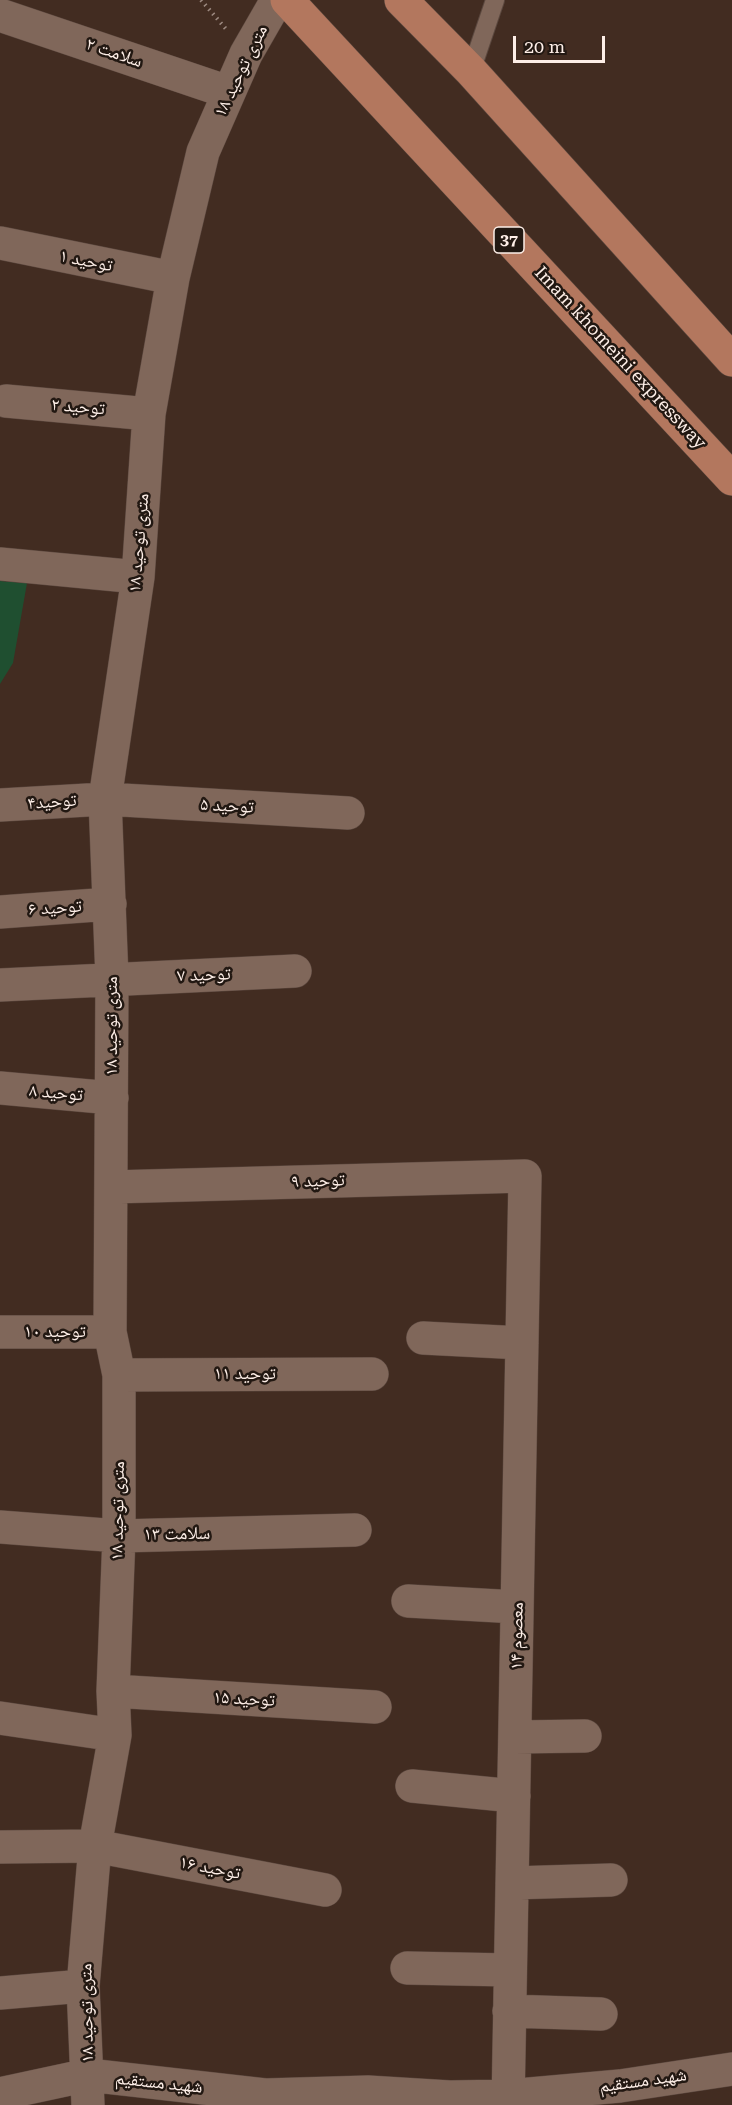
<!DOCTYPE html>
<meta charset="utf-8">
<style>
body{margin:0}
#map{position:relative;width:732px;height:2105px;overflow:hidden;background:#422c21;font-family:"Roboto Serif",serif}
canvas{display:block}
.scale{position:absolute;left:513px;top:36px;width:92px;height:27px;box-sizing:border-box;border:3px solid #fdeee7;border-top:0;padding-left:8px;font-size:18px;line-height:21px;white-space:nowrap;color:#fdeee7;-webkit-text-stroke:4px #221812;paint-order:stroke}
</style>
<div id="map">
<canvas width="732" height="2105"></canvas>
<div class="scale">20 m</div>
</div>
<script>
const c = document.querySelector('canvas').getContext('2d');
c.lineJoin = 'round';
function paint(path, color) {
  c.fillStyle = color;
  c.fill(path, 'evenodd');
}
function poly(rows) {
  const path = new Path2D();
  for (const r of rows) {
    path.moveTo(r[0], r[1]);
    for (let i = 2; i < r.length; i += 2) path.lineTo(r[i], r[i + 1]);
  }
  return path;
}
function trace(path, color, width, dash) {
  c.strokeStyle = color;
  c.lineWidth = width;
  c.lineCap = dash ? 'butt' : 'round';
  c.setLineDash(dash || []);
  c.stroke(path);
}
function write(font, color, halo, rows, align = 'center') {
  c.font = font + ' "Roboto Serif","Noto Naskh Arabic",serif';
  c.lineWidth = 5;
  c.setLineDash([]);
  c.textBaseline = 'middle';
  c.strokeStyle = halo;
  c.fillStyle = color;
  for (const [text, x, y, turn = 0] of rows) {
    c.save();
    c.translate(x, y);
    c.rotate((+turn || 0) * Math.PI / 180);
    c.textAlign = isNaN(turn) ? turn : align;
    if (halo) c.strokeText(text, 0, 0);
    c.fillText(text, 0, 0);
    c.restore();
  }
}
paint(poly([
 [0,581,27,583,13,663,0,684]
]), '#1f4f30');
const service = poly([
 [471,71,495,0]
]);
const minor = poly([
 [0,15,228,92],
 [0,243,173,278],
 [6,401,149,414],
 [0,564,138,577],
 [0,805,105,799,348,813],
 [0,912,110,904],
 [0,985,295,971],
 [0,1088,112,1098],
 [111,1187,525,1176,508,2105],
 [0,1332,110,1332],
 [423,1338,522,1343],
 [119,1375,372,1374],
 [0,1527,119,1536,355,1530],
 [408,1601,517,1607],
 [113,1691,375,1707],
 [0,1718,115,1735],
 [515,1737,585,1736],
 [412,1786,514,1796],
 [0,1847,95,1846,325,1890],
 [512,1883,611,1880],
 [407,1968,510,1970],
 [0,1993,83,1986],
 [509,2011,601,2014],
 [0,2094,88,2075,265,2095,368,2092,450,2097,507,2096,620,2086,732,2069],
 [88,2105,83,1986,95,1846,115,1735,113,1691,119,1536,119,1375,110,1332,112,979,105,799,138,577,149,414,173,278,203,152,246,54,277,0]
]);
const trunk = poly([
 [287,0,732,479],
 [401,0,471,71,732,360]
]);
trace(service, '#5b483f', 20);
trace(minor, '#5b483f', 34);
trace(trunk, '#5b483f', 34);
trace(poly([
 [201,0,226,29]
]), '#9d8a81', 4, [1.5, 4.5]);
trace(service, '#80675a', 18);
trace(minor, '#80675a', 33);
trace(trunk, '#b3775e', 33);
for (const [x, y, w] of [
 [509,240,30]
]) {
  const box = new Path2D();
  box.roundRect(x - w / 2, y - 13, w, 26, 4.5);
  c.fillStyle = '#221812';
  c.fill(box);
  trace(box, '#fdeee7', 1.5);
}
write('bold 16px', '#fdeee7', null, [
 ["37",509,240]
]);
write('18px', '#fdeee7', '#221812', [
 ["سلامت ۲",114,53,19],
 ["۱۸ متری توحید",241,71,-64],
 ["توحید ۱",86,261,11],
 ["Imam khomeini expressway",620,358,47],
 ["توحید ۲",78,407,5],
 ["۱۸ متری توحید",139,543,-85],
 ["توحید۴",52,802,-4],
 ["توحید ۵",227,806,3],
 ["توحید ۶",55,908,-4],
 ["توحید ۷",204,975,-2],
 ["۱۸ متری توحید",112,1026,-90],
 ["توحید ۸",56,1093,5],
 ["توحید ۹",318,1181,-2],
 ["توحید ۱۰",55,1332],
 ["توحید ۱۱",245,1374],
 ["۱۸ متری توحید",118,1511,-89],
 ["سلامت ۱۳",177,1534,-1],
 ["۱۴ معصوم",517,1636,-89],
 ["توحید ۱۵",244,1699,3],
 ["توحید ۱۶",210,1868,11],
 ["۱۸ متری توحید",87,2013,-91],
 ["شهید مستقیم",643,2081,-8],
 ["شهید مستقیم",159,2083,6]
]);
</script>
